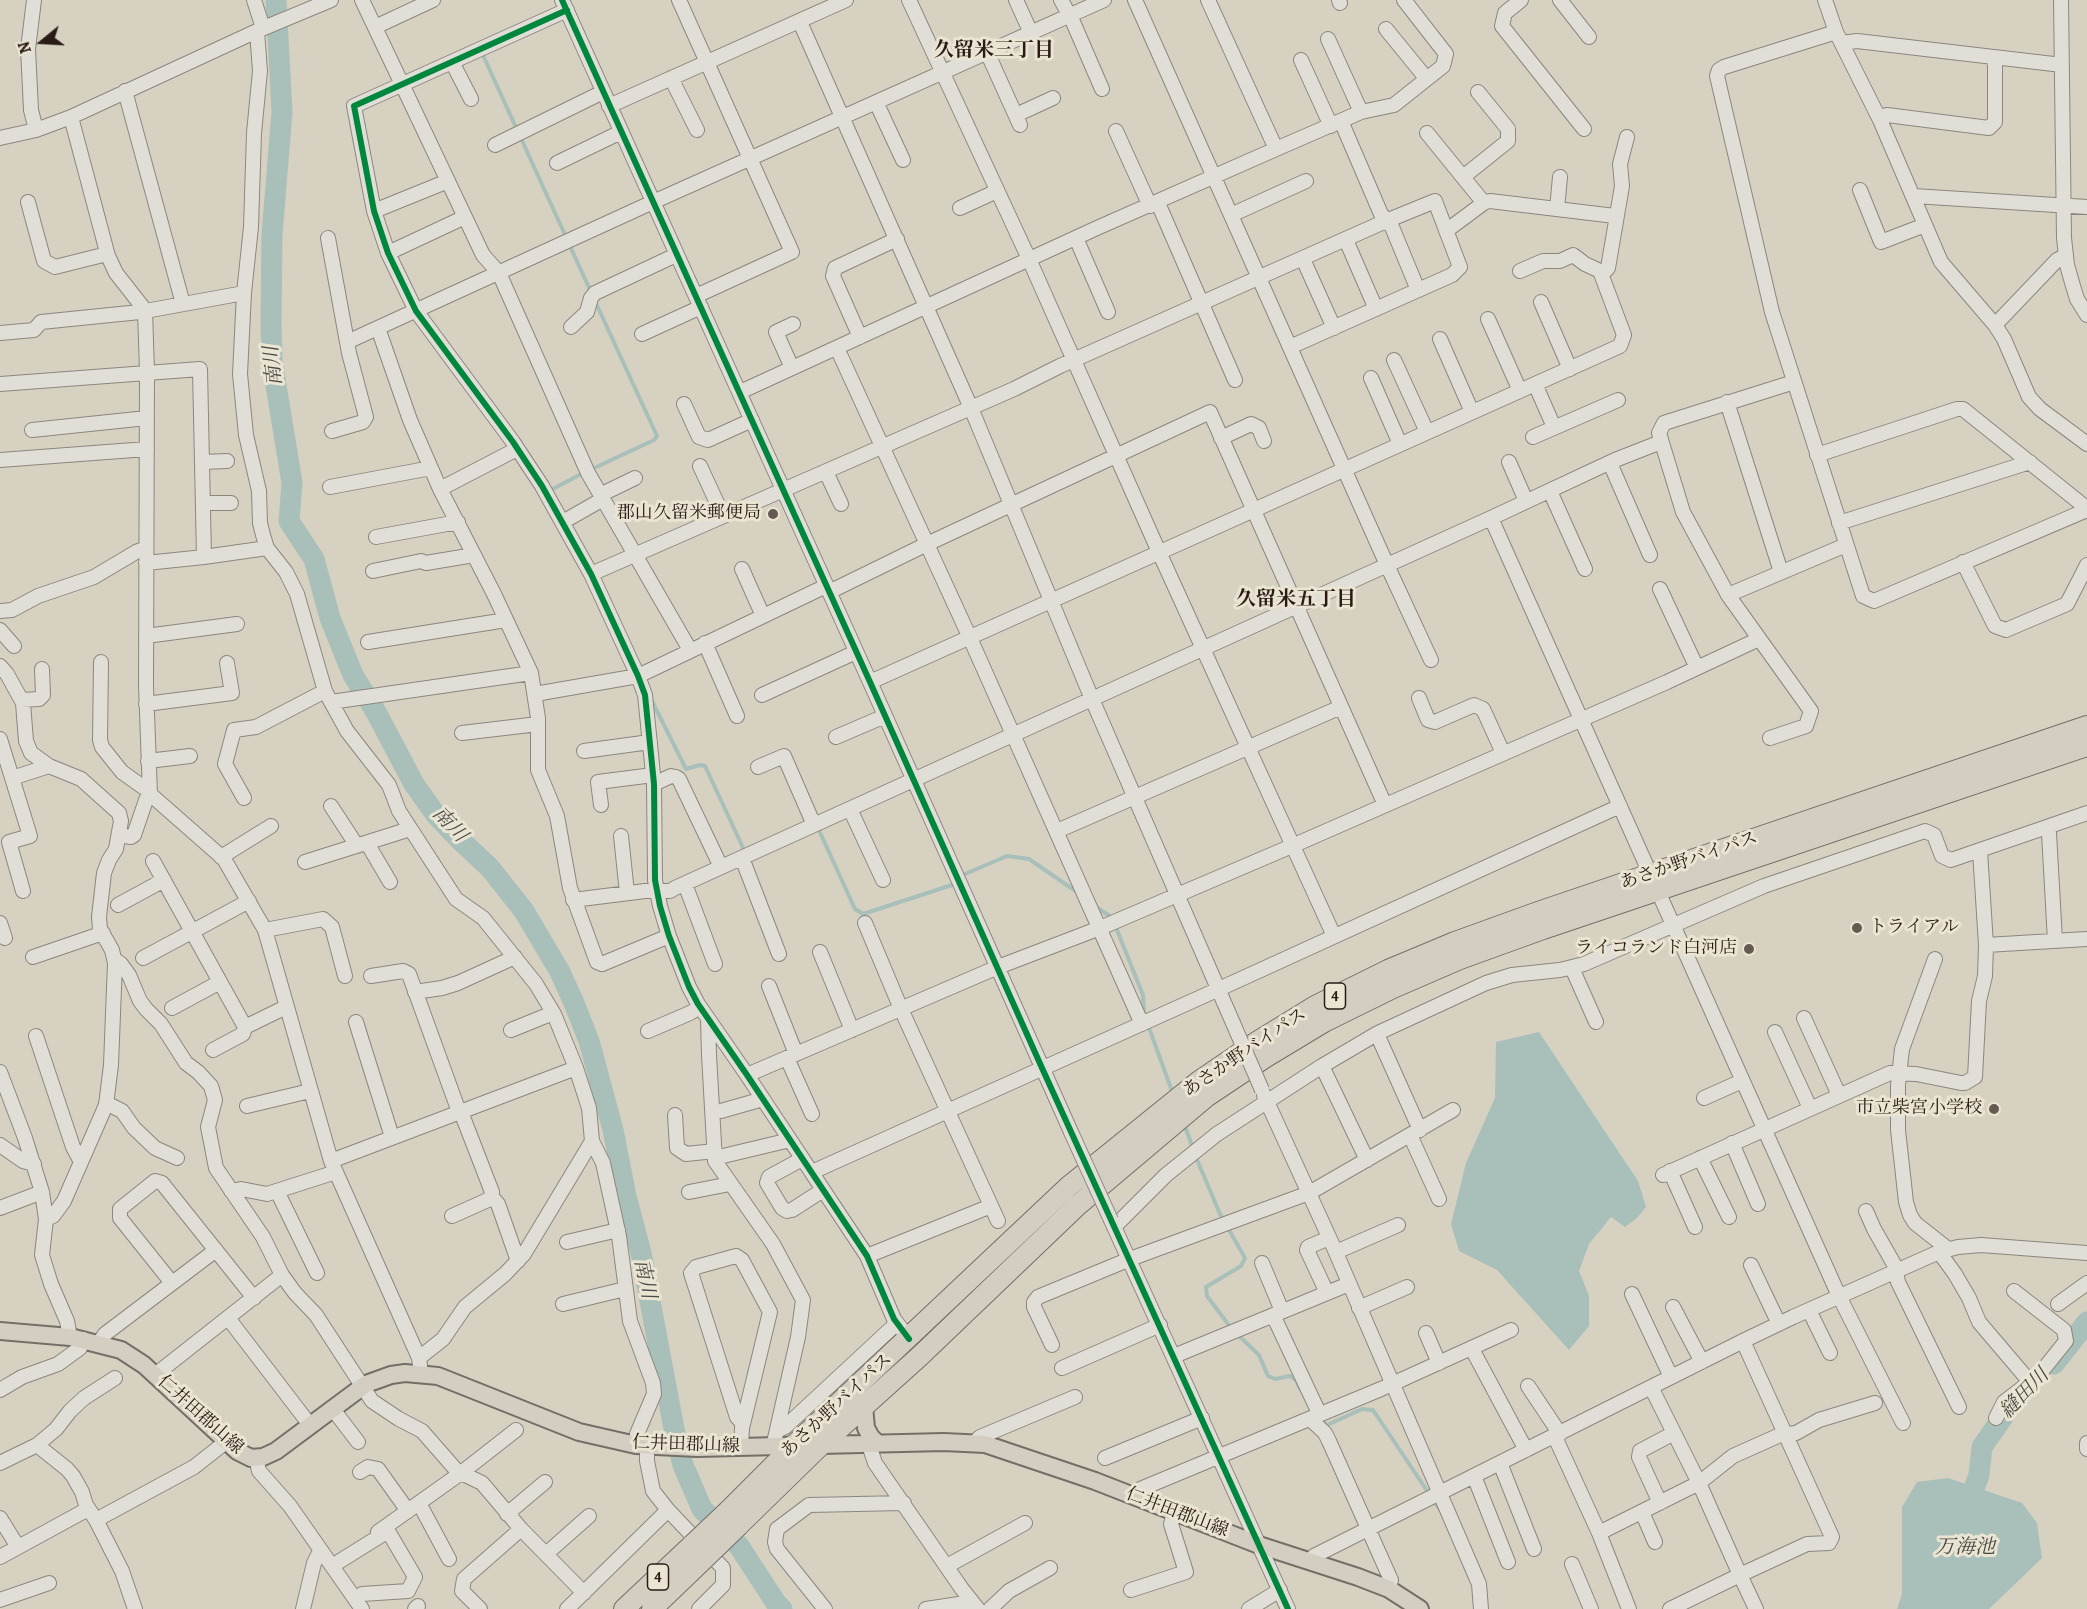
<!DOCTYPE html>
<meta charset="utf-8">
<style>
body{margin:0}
#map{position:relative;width:2087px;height:1609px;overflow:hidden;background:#d7d1c2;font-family:Alegreya,serif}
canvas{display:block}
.north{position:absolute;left:12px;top:12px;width:60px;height:60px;-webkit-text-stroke:4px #eae4d2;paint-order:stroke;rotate:252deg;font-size:16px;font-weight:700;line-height:24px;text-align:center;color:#291b15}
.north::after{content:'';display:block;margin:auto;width:21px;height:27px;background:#291b15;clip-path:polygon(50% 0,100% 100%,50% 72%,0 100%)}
</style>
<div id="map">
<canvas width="2087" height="1609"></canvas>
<div class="north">N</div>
</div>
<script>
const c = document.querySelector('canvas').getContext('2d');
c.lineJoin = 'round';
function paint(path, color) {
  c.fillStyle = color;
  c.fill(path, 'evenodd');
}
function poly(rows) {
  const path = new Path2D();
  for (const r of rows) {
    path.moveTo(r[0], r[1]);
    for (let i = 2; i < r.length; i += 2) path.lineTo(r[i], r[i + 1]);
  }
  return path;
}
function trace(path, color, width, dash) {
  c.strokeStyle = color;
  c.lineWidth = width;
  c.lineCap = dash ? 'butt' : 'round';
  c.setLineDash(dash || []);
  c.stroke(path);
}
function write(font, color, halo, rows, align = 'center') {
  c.font = font + ' Alegreya,"Noto Serif JP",serif';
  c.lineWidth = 6;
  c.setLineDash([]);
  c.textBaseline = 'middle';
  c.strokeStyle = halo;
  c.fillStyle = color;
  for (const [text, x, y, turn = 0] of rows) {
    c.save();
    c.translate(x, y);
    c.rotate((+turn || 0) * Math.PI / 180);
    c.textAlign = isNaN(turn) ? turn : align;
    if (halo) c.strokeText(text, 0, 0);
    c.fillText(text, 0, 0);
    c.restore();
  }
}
paint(poly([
 [1539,1032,1638,1181,1646,1207,1637,1218,1625,1227,1611,1217,1589,1244,1579,1271,1589,1296,1589,1326,1569,1350,1497,1270,1459,1251,1451,1224,1466,1163,1495,1098,1496,1042],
 [1948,1478,2022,1503,2037,1523,2042,1558,1989,1609,1897,1609,1902,1594,1902,1507,1917,1482]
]), '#a8c0b9');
trace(poly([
 [482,53,566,237],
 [569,244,591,292],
 [590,470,654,440,657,436,595,301],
 [549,491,583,473],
 [651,699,686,769,700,765,705,766,745,852],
 [817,829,818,828,855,909,863,914,952,885,965,874,1007,856,1029,859,1077,892],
 [1095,906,1111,917,1115,925,1143,995,1144,1013],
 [1148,1025,1173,1094],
 [1184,1124,1193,1148],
 [1195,1155,1220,1214,1245,1258,1241,1266,1206,1287,1207,1296,1231,1328],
 [1236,1333,1259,1355,1268,1376,1275,1379,1290,1376,1296,1380,1300,1389],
 [1320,1419,1327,1425,1362,1409,1373,1410,1440,1510]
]), '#a8c0b9', 4);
trace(poly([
 [276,0,282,112,272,234,271,322,272,361,292,483,289,521,314,559,330,618,353,675,376,712,414,784,436,815,459,839,490,868,524,911,560,972,574,1003,589,1041,613,1130,626,1196,641,1253,674,1429,683,1465,702,1509,739,1546,776,1603,782,1609],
 [2054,1364,2087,1322],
 [1965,1513,1979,1475,1982,1447,2003,1417,2007,1408,2014,1401]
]), '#a8c0b9', 21);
const minor = poly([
 [34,0,28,49,31,110,36,130],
 [254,0,263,28],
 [362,0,483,255,499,273,588,473,690,650],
 [562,0,870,682,1071,1132],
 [679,0,792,252,696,296],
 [909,0,1029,259,1159,552,1334,936],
 [1016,0,1031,33],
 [1061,0,1073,22,1102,89],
 [1135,0,1387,565,1431,660],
 [1208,0,1276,149],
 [1339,0,1340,3],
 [1521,0,1505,13,1502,26,1584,129],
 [1560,0,1589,37],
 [1825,0,1836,32,1880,120,1941,262,1995,325,2004,339,2029,397,2040,409,2087,444],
 [2061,0,2064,238,2067,265,2073,286,2077,299,2087,315],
 [567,10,354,106,374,211,388,253,416,311,513,442,542,486,591,574,638,676,645,695,654,784,655,880,660,906,669,936,689,987,698,1004,747,1075,867,1256,894,1319,909,1339],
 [800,22,971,408,1092,699,1233,1023],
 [375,27,433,0],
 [1386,29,1426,78],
 [257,31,260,71,254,133,251,227,244,293,240,374,246,435,259,491,260,523,263,535,267,548,286,572,297,594,325,691,347,731,389,785,399,811,456,899,483,918,536,984,554,1014,576,1068,589,1108,592,1141,603,1163,619,1236,630,1321,653,1383,654,1394,637,1434,636,1445],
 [1836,32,1724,67,1719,70,1717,76,1772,312,1863,596,1874,601,2087,510],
 [1328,39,1361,112],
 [1842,43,1857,41,2062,65],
 [987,52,1020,125],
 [1301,60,1331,126],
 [452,62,471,99],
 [671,78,697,130],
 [125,91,183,304],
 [876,102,903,160],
 [609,106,846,0],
 [1016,115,1053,98],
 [71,117,108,256,116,273,145,310,147,372,146,686,150,794,146,800,134,835,131,837,119,835],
 [1879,117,1887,115,1989,128,1995,122,1995,58],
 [1341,121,1381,214,1392,227,1418,290],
 [1116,131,1150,206],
 [1427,133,1484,203],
 [0,138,36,130,71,117,259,30,331,0],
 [495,145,603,92],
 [557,163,621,132],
 [1463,177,1508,141,1508,129,1478,92],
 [1860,190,1881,242,1925,225],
 [1914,196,2087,207],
 [28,202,44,261,55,267,107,254],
 [1158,203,1235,380],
 [960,208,997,191],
 [1557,209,1560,177],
 [374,211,448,181],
 [1231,215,1306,181],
 [1446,231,1485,202,1490,201,1615,216],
 [328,238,349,353,366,417,363,422,332,431],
 [1076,238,1108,312],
 [1346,240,1376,309],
 [388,253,465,217],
 [1303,259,1334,328],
 [1603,273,1608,268,1622,186,1620,164,1627,137],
 [1541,302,1570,369],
 [1488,319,1520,391],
 [1995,325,2057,260,2066,255],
 [571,327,587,312,591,298,595,293,676,255],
 [378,328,410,420,440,489,494,594,531,673,538,718,538,770,557,816,570,888,597,962,602,964,669,936],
 [0,333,34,330,41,322,140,312,244,293],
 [642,334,701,307],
 [860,337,833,276,835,268,897,239],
 [1440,339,1472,412],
 [347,342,653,202,1104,0],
 [837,348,970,638,1142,1024],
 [1394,360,1427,432],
 [792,368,776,332,793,324],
 [1371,378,1400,444],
 [0,384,200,369,204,557],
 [1535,384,1554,427],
 [740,392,1097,228,1276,149,1361,112,1394,105,1443,66,1446,54,1404,0],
 [1727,402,1781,572],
 [684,404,699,437,708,440,752,420],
 [32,430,147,418],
 [1533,437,1618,400],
 [1221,438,1251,424,1259,428,1264,441],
 [1817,455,1957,409,1963,409,2084,506,2087,511],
 [0,460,147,449],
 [202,462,227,461],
 [1509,462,1526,501],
 [1610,463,1650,555],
 [700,466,723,516],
 [826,472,841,504],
 [330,487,431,468],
 [440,489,517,449],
 [1550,491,1585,569],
 [600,495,635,478],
 [203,503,231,503],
 [1491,518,1839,1296,1903,1423],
 [568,519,603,499],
 [1839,523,2030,462],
 [376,537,458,522],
 [1963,562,1995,626,2006,630,2067,604,2087,565],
 [146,563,204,557,267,548],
 [742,569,763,616],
 [373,571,421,561,426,563,474,555],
 [591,574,1014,389,1060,366,1386,221,1435,201,1460,267,1452,275,1290,347],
 [1660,589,1697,668],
 [829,592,927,544,1210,412,1385,805],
 [1728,595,1846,545],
 [0,611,12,610,38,596,94,577,136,552,146,548],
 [0,630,14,646],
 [146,636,237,624],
 [368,642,506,620],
 [705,643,737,716],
 [101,662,100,740,102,747,122,772,143,787,149,788],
 [0,666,7,674,23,703,26,741,31,753,49,766,81,779,119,813,121,821,116,849,109,860,104,873,99,917,100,929,112,950,115,963,111,1065,106,1105,64,1201,53,1216,46,1219],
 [870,682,1620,346,1624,335,1600,271,1585,264,1573,255,1560,261,1543,261,1520,271],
 [535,694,638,676,826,586],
 [762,695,856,652],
 [1419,698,1428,720,1435,722,1474,705,1483,709,1503,753],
 [22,700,39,699,43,695,42,669],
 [331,702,531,673],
 [146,704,232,693,227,663],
 [462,733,538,724],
 [836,737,885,716],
 [1770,738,1806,726,1811,711,1728,595,1683,512,1659,433,1664,423,1794,382],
 [0,739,30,836,9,842,23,891],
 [584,751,650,742],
 [148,761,190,756],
 [758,767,784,756,814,825],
 [12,778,49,766],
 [654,784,671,776,676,777,679,779,721,867],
 [150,794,224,859,265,930,331,1161,419,1358,421,1374],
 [244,798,225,764,234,730,256,727,325,691],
 [601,805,598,782,653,775],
 [331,806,357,846],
 [850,809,883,880],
 [2047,827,2049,833,2055,941],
 [1057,831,1341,707],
 [621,836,627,893],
 [367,843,390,882],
 [221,857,271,826],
 [742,858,779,954],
 [153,861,245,1027],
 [305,862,410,829],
 [685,884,715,964],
 [573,900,645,891,670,891,675,888,1491,518,1615,460,1661,442],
 [118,905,164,880],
 [0,923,5,938],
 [865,923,901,1009,998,1221],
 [265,930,323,919,332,927,345,976],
 [1986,945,2087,939],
 [820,952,852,1030],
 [33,957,103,933],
 [143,958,249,901],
 [114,959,121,964,129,975,140,1001,146,1009,161,1024,186,1063,198,1072,211,1086,215,1100,208,1127,216,1168,263,1237,282,1275,295,1293,316,1315,372,1401,399,1419,422,1431,457,1471,482,1483,521,1529,584,1593],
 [1935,959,1902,1049,1898,1085,1898,1130,1906,1202,1910,1215,1915,1223,1948,1249],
 [1572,968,1596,1022],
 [371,976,403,971,409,974,458,1109,461,1112,492,1192,490,1199,452,1216],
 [769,986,796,1054],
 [415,992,442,988,458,983,515,957],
 [172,1008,220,982],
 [1804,1018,1839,1095],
 [708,1019,709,1055,715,1161,773,1244,803,1300,798,1337,773,1447],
 [356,1022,392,1137],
 [511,1030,553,1013],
 [648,1031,690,1013,700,1007],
 [1775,1032,1810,1108],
 [1377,1034,1420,1130],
 [36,1036,73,1147,81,1162],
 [213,1050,243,1034,245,1027,286,1007],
 [787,1058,812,1114],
 [1322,1066,1367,1160],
 [0,1072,25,1138,42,1192,46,1219,42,1255,51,1284,67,1321,70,1337],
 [747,1075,998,967,1100,928,1292,846,1667,682,1759,639],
 [1264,1095,1334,1248,1479,1584,1481,1609],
 [1704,1098,1742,1081],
 [106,1103,122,1111,134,1128,155,1148,177,1158],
 [247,1106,310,1091],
 [721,1111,763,1099],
 [675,1115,677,1148,686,1154,715,1151],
 [1410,1135,1439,1199],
 [1732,1143,1758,1204],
 [0,1145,23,1161,34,1164],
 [723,1156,790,1140],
 [1700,1158,1729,1217],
 [802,1159,769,1177,767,1183,782,1208,787,1211,792,1210,823,1190],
 [331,1161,576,1068],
 [1670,1171,1695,1227],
 [812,1172,1219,989,1620,806],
 [1663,1175,1890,1073,1916,1074,1961,1083,1965,1083,1975,1077,1979,1001,1985,976,1986,945,1980,851],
 [231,1191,241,1189,267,1194,336,1172],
 [277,1191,317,1273],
 [689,1192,730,1184],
 [492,1197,498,1204,518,1261],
 [0,1208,42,1192],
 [1866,1211,1874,1229,1895,1266,1898,1282,1959,1407],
 [1111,1220,1288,1609],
 [1114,1227,1166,1175,1217,1134,1322,1066,1378,1033,1486,983,1512,975,1560,970,1584,964,1764,886,1925,831,1934,835,1942,856,1951,860,2087,813],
 [567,1242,618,1230],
 [1336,1252,1398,1225],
 [1939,1252,1955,1274,1969,1298,1979,1322,2030,1382],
 [867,1256,991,1206],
 [1262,1263,1282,1311],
 [1751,1265,1779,1324],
 [172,1283,120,1218,120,1209,155,1181,162,1183,254,1298],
 [1327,1293,1307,1250,1308,1247,1329,1238],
 [1632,1294,1671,1377],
 [563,1304,625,1289],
 [2058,1304,2087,1283],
 [1673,1307,1702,1362],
 [1359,1308,1407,1287],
 [1809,1310,1830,1353],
 [1273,1315,1319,1413],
 [228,1318,310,1425],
 [1426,1333,1439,1363],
 [1743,1341,1832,1537,1829,1543,1807,1544,1740,1575,1756,1609],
 [99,1343,105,1334,216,1250],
 [1052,1345,1034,1307,1034,1302,1038,1297,1130,1259,1309,1193,1453,1110],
 [1472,1349,1526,1450],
 [1174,1356,1349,1284],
 [419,1358,443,1339,465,1307,505,1274,524,1254,592,1141],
 [1062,1368,1160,1325],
 [155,1375,282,1275],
 [1528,1386,1560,1434],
 [1651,1387,1699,1483,1740,1575,1670,1609],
 [0,1390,22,1377,58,1364,80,1348,83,1339],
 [332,1408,358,1442],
 [1996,1418,2004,1402,2038,1376,2066,1341,2064,1330,2014,1291],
 [1310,1419,1325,1433,1329,1441,1391,1580,1389,1589],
 [777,1431,785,1427,897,1323],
 [1555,1437,1599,1533,1699,1483,1733,1456,1780,1435,1796,1433,1819,1420,1875,1403],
 [974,1443,980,1437,1075,1397],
 [2087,1443,2087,1449],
 [37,1445,67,1469,73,1476,82,1492,86,1505,96,1520,122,1571,135,1609],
 [869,1445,875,1463,962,1589,978,1609],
 [647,1446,647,1461,653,1491,668,1510,723,1568,723,1585,699,1609],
 [741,1447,742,1428,770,1312,742,1260,736,1256,696,1267,691,1273,737,1417,743,1424],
 [256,1458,259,1471,290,1506,362,1609],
 [1105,1458,1202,1418],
 [0,1463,37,1445,56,1429,70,1411,84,1398,115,1378],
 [1500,1463,1534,1549],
 [360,1472,368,1467,378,1469,408,1511],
 [1474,1476,1508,1562],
 [1133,1496,1138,1490,1381,1389,1511,1330],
 [419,1503,449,1559],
 [1660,1503,1639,1457,1640,1451,1674,1433],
 [1642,1512,1655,1542],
 [507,1514,545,1482],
 [0,1518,18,1547],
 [96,1520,194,1467,227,1441],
 [378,1532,461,1473,516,1430],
 [1599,1533,1629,1609],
 [546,1554,589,1516],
 [0,1557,88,1509],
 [1310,1561,1314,1556,1743,1341,1793,1317,1939,1252,1958,1247,1981,1245,2087,1253],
 [1572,1564,1591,1609],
 [332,1566,388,1531,415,1577,408,1591,362,1594],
 [947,1566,1025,1523],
 [1131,1590,1186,1572,1171,1524,1174,1512],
 [0,1600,49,1583],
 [303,1609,314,1563,320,1551],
 [415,1609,418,1606],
 [480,1609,462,1591,464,1579,521,1529],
 [567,1609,668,1510],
 [825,1609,777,1549,775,1542,777,1529,809,1505,904,1503],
 [926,1609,972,1602],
 [990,1609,1009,1591,1050,1568],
 [1249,1609,1280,1590]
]);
const major = poly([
 [0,1331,70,1337,121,1350,144,1365,237,1451,251,1458,263,1457,276,1451,366,1384,391,1375,405,1373,438,1376,579,1432,636,1445,697,1448,944,1442,985,1444,1095,1481,1259,1545,1358,1577,1389,1589,1420,1609],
 [864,1407,866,1428,871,1437,878,1444]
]);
const highway = poly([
 [728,1511,792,1447,1069,1186,1199,1081,1258,1041,1315,1006,1388,970,1455,942,1538,912,2087,726],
 [738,1526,820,1446,920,1356,1078,1205,1206,1097,1266,1057,1324,1022,1393,988,1460,959,1543,929,2087,746],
 [624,1609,692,1545],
 [652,1609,704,1559]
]);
trace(minor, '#8c877e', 16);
trace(major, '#736f67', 20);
trace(highway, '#736f67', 22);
trace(minor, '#e0ded6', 14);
trace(major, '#d4cec2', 16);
trace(highway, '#d4cec2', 20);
const minorBridge = poly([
 [1233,1023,1262,1090],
 [1071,1132,1111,1220]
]);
const highwayBridge = poly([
 [692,1545,728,1511],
 [704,1559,738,1526]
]);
trace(minorBridge, '#8c877e', 16, []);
trace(highwayBridge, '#736f67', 22, []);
trace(minorBridge, '#e0ded6', 14);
trace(highwayBridge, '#d4cec2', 20);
trace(poly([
 [562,0,870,682,1042,1068,1288,1609],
 [567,10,354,106,374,211,388,253,416,311,513,442,542,486,591,574,638,676,645,695,654,784,655,880,660,906,669,936,689,987,698,1004,747,1075,867,1256,894,1319,909,1339]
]), '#00873e', 6);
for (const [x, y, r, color] of [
 [773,514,6,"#665b52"],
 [1857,928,6,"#665b52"],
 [1749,949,6,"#665b52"],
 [1994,1109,6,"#665b52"]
]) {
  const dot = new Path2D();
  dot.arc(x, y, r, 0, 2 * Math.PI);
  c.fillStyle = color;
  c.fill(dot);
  trace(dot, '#eae4d2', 2);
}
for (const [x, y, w] of [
 [1335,996,21],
 [658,1577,21]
]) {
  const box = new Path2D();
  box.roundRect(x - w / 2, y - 13, w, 26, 4.5);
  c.fillStyle = '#eae4d2';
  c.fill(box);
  trace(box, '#291b15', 1.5);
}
write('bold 16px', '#291b15', null, [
 ["4",1335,996],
 ["4",658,1577]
]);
write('18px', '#291b15', '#eae4d2', [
 ["郡山久留米郵便局",761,514],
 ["トライアル",1869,928,"left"],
 ["ライコランド白河店",1737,949],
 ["市立柴宮小学校",1982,1109]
], 'right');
write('18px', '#291b15', '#eae4d2', [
 ["あさか野バイパス",1689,861,-19],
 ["あさか野バイパス",1245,1053,-34],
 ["あさか野バイパス",837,1406,-43],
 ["仁井田郡山線",200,1415,42],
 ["仁井田郡山線",686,1445,2],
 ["仁井田郡山線",1177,1513,21]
]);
write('bold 20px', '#291b15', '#eae4d2', [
 ["久留米三丁目",994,51],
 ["久留米五丁目",1296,600]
]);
write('italic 20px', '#494a45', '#eae4d2', [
 ["南川",274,366,-96],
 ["南川",449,825,47],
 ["南川",644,1279,78],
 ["縫田川",2025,1394,-46],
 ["万海池",1965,1548]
]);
</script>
